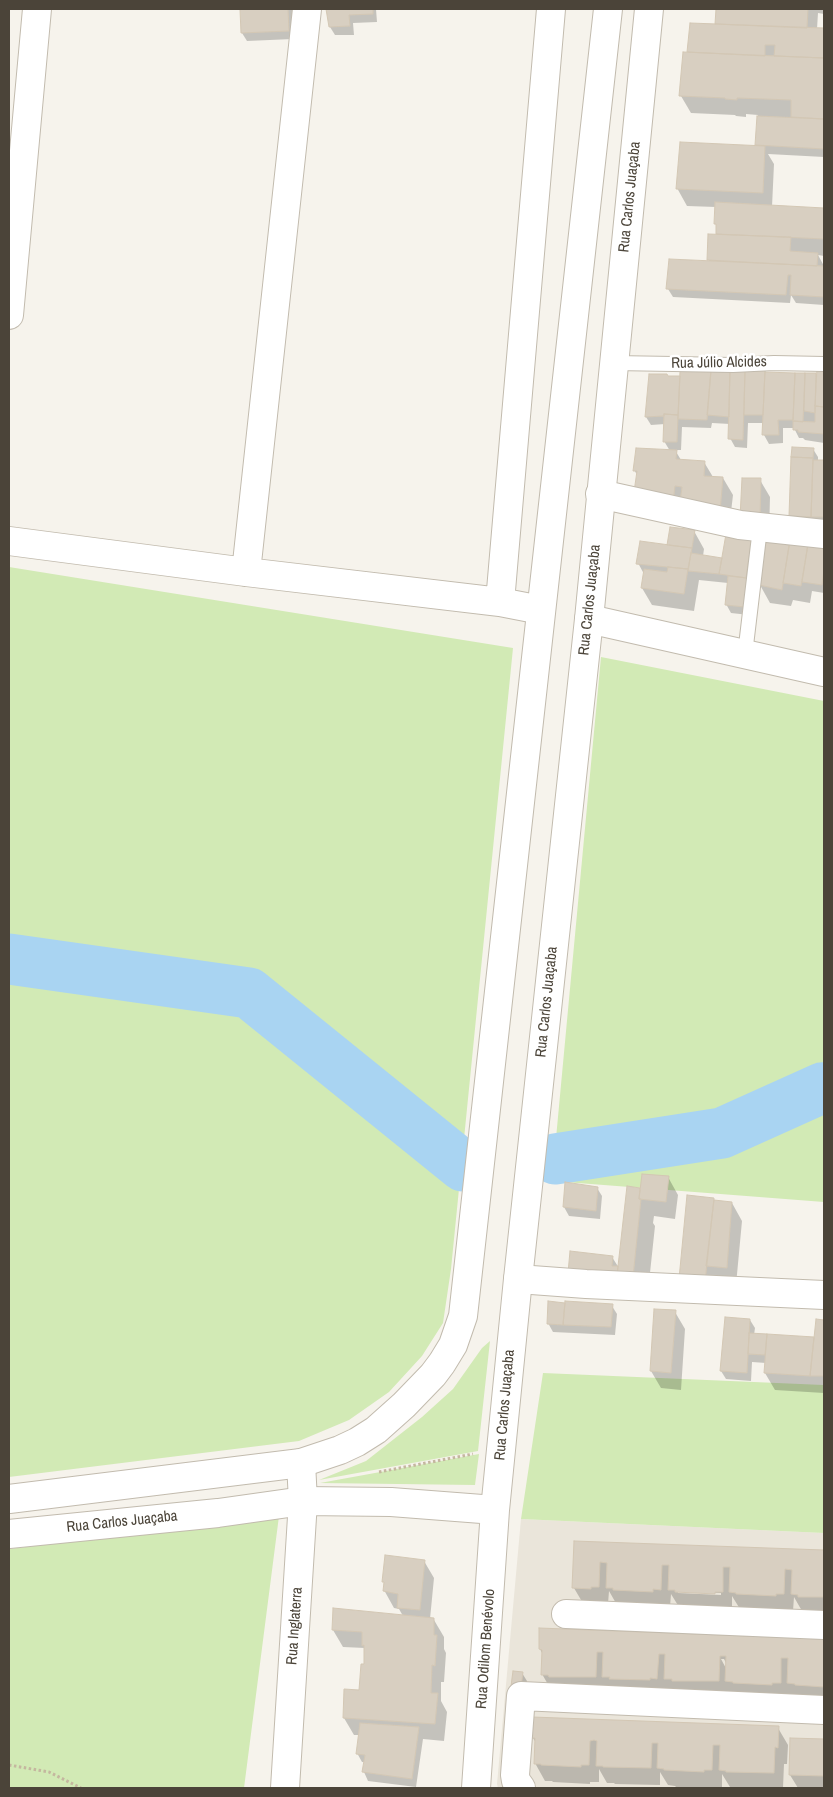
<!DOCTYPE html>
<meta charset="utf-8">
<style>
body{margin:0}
#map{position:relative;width:833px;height:1797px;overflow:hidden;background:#f6f3ec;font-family:"Archivo Narrow",sans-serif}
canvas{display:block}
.frame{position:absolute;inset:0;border:10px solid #4b4439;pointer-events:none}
</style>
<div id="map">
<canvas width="833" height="1797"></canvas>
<div class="frame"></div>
</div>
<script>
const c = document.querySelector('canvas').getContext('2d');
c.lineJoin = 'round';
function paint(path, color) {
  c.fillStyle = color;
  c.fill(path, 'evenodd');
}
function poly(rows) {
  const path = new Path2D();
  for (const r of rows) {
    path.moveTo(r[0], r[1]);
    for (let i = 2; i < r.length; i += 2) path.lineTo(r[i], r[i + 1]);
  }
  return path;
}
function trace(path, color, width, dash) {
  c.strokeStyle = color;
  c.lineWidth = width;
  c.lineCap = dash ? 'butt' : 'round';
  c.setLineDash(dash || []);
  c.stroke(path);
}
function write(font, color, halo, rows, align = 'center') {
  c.font = font + ' "Archivo Narrow",sans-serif';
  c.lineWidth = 5;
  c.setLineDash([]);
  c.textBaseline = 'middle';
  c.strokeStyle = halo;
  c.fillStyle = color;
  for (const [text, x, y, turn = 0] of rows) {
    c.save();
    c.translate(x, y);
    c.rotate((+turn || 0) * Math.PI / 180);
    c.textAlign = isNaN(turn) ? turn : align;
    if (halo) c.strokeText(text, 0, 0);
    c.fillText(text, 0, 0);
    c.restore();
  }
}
paint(poly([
 [521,1519,824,1533,824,1788,498,1788,497,1784]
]), '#eae5da');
paint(poly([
 [9,567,513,648,451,1269,443,1323,422,1356,389,1392,349,1420,299,1441,9,1477],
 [601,657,824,701,824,1202,552,1181],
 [490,1341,478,1451,319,1480,366,1461,422,1417,453,1389,482,1348],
 [543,1373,824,1385,824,1533,521,1519],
 [479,1454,475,1485,320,1483],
 [279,1516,244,1788,9,1788,9,1549]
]), '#d2eab5');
paint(poly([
 [241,9,292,9,293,39,247,41,242,33],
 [327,9,376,9,377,22,353,23,354,35,335,35,330,27],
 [717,9,824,9,824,14,818,13,817,29,824,30,824,157,768,154,774,164,772,207,824,209,824,256,818,255,824,266,824,305,796,303,791,295,790,303,673,297,668,289,709,262,710,235,717,235,717,227,715,223,716,207,687,206,677,188,756,147,758,115,746,114,746,117,736,116,735,115,691,113,681,96,688,54,691,24,716,25],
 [824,368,824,443,805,440,803,438,799,438,794,428,783,428,783,443,769,444,764,435,764,423,748,423,747,448,735,447,730,438,730,424,712,423,711,428,682,427,681,450,675,450,681,460,704,462,713,477,723,478,733,495,729,529,638,476,634,470,670,451,664,441,665,424,651,425,646,417,650,375,681,378,681,372,765,370,766,373,818,374],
 [813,449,818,457,818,461,824,462,824,525,796,524,791,516],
 [743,479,760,480,770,497,769,536],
 [694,531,704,549,703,556,723,559,751,539,756,548,749,615,731,613,726,604,728,583,699,580,694,611,652,605,642,588,644,574,638,563],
 [824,541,824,593,812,591,810,603,793,600,791,606,770,603,760,585,767,542,790,546],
 [668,1177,678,1195,675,1219,654,1216,653,1223,655,1226,647,1301,632,1300,621,1281,575,1281,612,1257,619,1268,640,1189,641,1192],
 [566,1184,597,1188,602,1196,600,1219,569,1216,564,1207],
 [689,1197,732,1203,742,1221,736,1285,690,1296],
 [612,1306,617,1314,615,1335,553,1332,548,1323],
 [675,1312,685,1329,681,1390,661,1388,651,1371],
 [750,1320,755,1328,754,1335,815,1338,817,1320,824,1321,824,1393,775,1390,765,1373,766,1363,752,1362,751,1381,726,1379,721,1371],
 [575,1543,824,1551,824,1614,802,1611,794,1597,793,1611,740,1609,732,1596,732,1609,679,1607,671,1594,670,1607,617,1605,609,1591,608,1604,584,1605,574,1588],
 [678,1591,721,1593,721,1595,678,1593],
 [424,1561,434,1578,430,1619,434,1620,444,1637,444,1649,446,1653,444,1682,441,1682,441,1701,447,1712,444,1741,423,1739,416,1787,368,1781,364,1772,365,1762,362,1762,357,1753,360,1735,354,1735,344,1718,361,1692,365,1666,365,1648,343,1647,333,1630,403,1616,399,1609,394,1608,384,1590,385,1584,383,1581],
 [541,1630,824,1640,824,1711,803,1709,795,1695,795,1708,557,1700,542,1674,543,1655,540,1649],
 [721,1659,724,1659,730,1671,728,1672],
 [522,1673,527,1681,526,1695,517,1695],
 [778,1728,788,1745,787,1764,784,1764,783,1788,730,1787,722,1774,722,1787,714,1787,714,1788,676,1787,675,1786,668,1785,660,1772,660,1785,615,1784,614,1783,607,1783,599,1769,599,1782,590,1782,590,1784,553,1782,552,1781,545,1781,535,1763,536,1743,533,1738],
 [791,1739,824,1740,824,1788,798,1788,790,1775]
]), '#0003');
trace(poly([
 [9,959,249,993,463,1166],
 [555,1159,722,1133,822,1088,824,1089]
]), '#a9d4f2', 51);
const building = poly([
 [240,9,288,9,289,31,241,33,240,9],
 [326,9,373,9,373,14,349,15,350,26,329,27,326,9],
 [716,9,808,9,807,28,715,24,716,9],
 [690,23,824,28,824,58,774,56,775,45,765,45,765,56,687,52,690,23],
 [683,52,824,58,824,119,791,117,791,100,737,98,737,100,725,99,725,98,679,96,683,52],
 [757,116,824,119,824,149,755,145,757,116],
 [680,142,765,146,763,193,676,189,680,142],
 [715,202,824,208,824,239,716,234,716,224,714,224,715,202],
 [708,234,791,237,790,251,818,253,817,266,707,260,708,234],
 [669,259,824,266,824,297,790,295,791,275,788,275,786,295,666,289,669,259],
 [817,367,824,367,824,407,815,406,817,367],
 [711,369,730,369,729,417,707,415,711,369],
 [730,369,745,369,743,440,728,439,730,369],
 [745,369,765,369,763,415,744,415,745,369],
 [680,371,711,371,707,420,678,419,680,371],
 [765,372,795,373,793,420,778,420,779,435,762,435,765,372],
 [795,373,805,373,803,422,793,421,795,373],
 [805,373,816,373,815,413,804,411,805,373],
 [649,374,667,374,668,376,680,376,678,415,664,414,664,416,645,417,649,374],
 [815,406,824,407,824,434,798,432,798,430,793,430,793,421,815,422,815,406],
 [664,414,678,415,677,442,663,442,664,414],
 [792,447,814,448,813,458,791,457,792,447],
 [636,448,677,450,676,459,705,461,704,476,723,477,720,512,679,509,682,487,675,486,673,502,633,499,637,471,633,471,636,448],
 [791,457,813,458,811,517,789,516,791,457],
 [813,460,824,460,824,517,811,517,813,460],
 [742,478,761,478,760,519,740,518,742,478],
 [670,527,695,530,692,548,667,545,670,527],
 [726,534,752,538,746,578,719,574,726,534],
 [791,535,809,538,801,586,783,583,791,535],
 [809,538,824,540,824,570,822,585,802,582,809,538],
 [640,541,692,548,688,569,636,564,640,541],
 [766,541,789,545,782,590,759,585,766,541],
 [691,553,722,558,719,574,688,571,691,553],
 [668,567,688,569,684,594,641,588,644,569,667,572,668,567],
 [728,576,748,578,745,607,725,605,728,576],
 [642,1174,669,1176,666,1202,639,1199,642,1174],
 [565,1182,598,1187,596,1211,563,1207,565,1182],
 [627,1186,640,1188,639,1199,641,1199,633,1277,617,1275,627,1186],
 [687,1195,714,1198,705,1282,679,1279,687,1195],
 [714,1200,732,1202,727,1268,706,1266,714,1200],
 [570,1251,613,1256,612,1266,618,1266,617,1277,568,1273,570,1251],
 [548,1301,565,1303,563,1325,547,1324,548,1301],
 [565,1301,613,1304,611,1327,563,1325,565,1301],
 [654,1309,676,1310,671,1373,650,1371,654,1309],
 [725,1317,750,1319,747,1373,720,1371,725,1317],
 [816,1319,824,1320,824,1376,810,1376,816,1319],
 [749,1333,767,1334,765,1355,748,1354,749,1333],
 [767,1334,814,1337,810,1376,764,1373,767,1334],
 [574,1541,824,1550,824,1597,798,1597,798,1595,791,1594,792,1570,785,1569,784,1594,776,1594,776,1596,736,1594,736,1593,729,1592,730,1567,723,1567,723,1592,715,1592,715,1594,675,1592,675,1590,668,1590,669,1565,662,1565,661,1590,653,1589,653,1592,613,1590,613,1588,606,1588,607,1563,600,1562,599,1587,591,1587,591,1589,572,1588,574,1541],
 [385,1555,425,1560,420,1610,397,1608,398,1594,383,1591,384,1582,382,1582,385,1555],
 [333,1608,434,1618,434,1635,437,1635,435,1666,432,1665,431,1693,438,1693,435,1724,343,1718,344,1689,359,1690,361,1664,364,1664,364,1645,362,1646,362,1632,332,1630,333,1608],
 [539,1628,824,1639,824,1687,795,1685,795,1684,787,1683,788,1658,781,1658,781,1683,772,1683,772,1685,733,1683,733,1682,725,1681,726,1656,720,1656,719,1681,672,1681,672,1679,664,1679,665,1654,659,1654,657,1679,650,1678,650,1680,609,1679,610,1677,602,1677,603,1652,597,1652,596,1677,549,1677,548,1675,541,1675,542,1650,539,1649,539,1628],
 [513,1671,523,1672,521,1687,511,1686,513,1671],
 [532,1717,779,1726,778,1748,775,1747,774,1773,726,1772,726,1771,719,1770,720,1745,713,1745,712,1770,704,1770,704,1772,664,1770,664,1769,657,1768,658,1743,652,1743,651,1768,603,1767,603,1766,596,1766,597,1741,594,1740,590,1741,589,1765,581,1765,581,1767,541,1765,541,1764,534,1764,535,1738,532,1738,532,1717],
 [360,1723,419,1727,412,1779,362,1772,365,1755,356,1754,360,1723],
 [790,1738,824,1739,824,1776,789,1775,790,1738]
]);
paint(building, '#d8cfc1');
trace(building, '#d3c7b4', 1);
const service = poly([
 [614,363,733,365,774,363,824,364],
 [745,654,760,528]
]);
const minor = poly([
 [9,315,37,9],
 [600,494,740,525,824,534],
 [9,541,246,572,500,602,551,9],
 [246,572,307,9],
 [500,602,541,610],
 [589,619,824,672],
 [518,1279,586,1284,824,1295],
 [566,1614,824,1625],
 [285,1788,303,1501,301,1463],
 [521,1788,516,1781,515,1775,521,1696,824,1710]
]);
const tertiary = poly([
 [9,1499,301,1463,340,1450,357,1442,376,1430,404,1405,433,1375,442,1363,453,1345,463,1316,608,9],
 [9,1534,218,1513,303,1501,391,1502,495,1510],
 [476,1788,495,1510,518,1279,589,619,649,9]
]);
trace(service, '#c2bbae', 16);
trace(minor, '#c2bbae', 30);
trace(tertiary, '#c2bbae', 30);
trace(poly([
 [379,1472,473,1454],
 [9,1765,49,1772,81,1788]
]), '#c4b79f', 3, [2.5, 2.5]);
trace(service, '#fff', 14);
trace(minor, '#fff', 28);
trace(tertiary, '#fff', 28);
write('15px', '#4b4439', '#fff', [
 ["Rua Carlos Juaçaba",630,197,-84],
 ["Rua Júlio Alcides",719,363,-1],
 ["Rua Carlos Juaçaba",590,600,-84],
 ["Rua Carlos Juaçaba",547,1002,-84],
 ["Rua Carlos Juaçaba",505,1405,-85],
 ["Rua Carlos Juaçaba",122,1522,-6],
 ["Rua Inglaterra",295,1626,-86],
 ["Rua Odilom Benévolo",486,1649,-86]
]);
</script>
